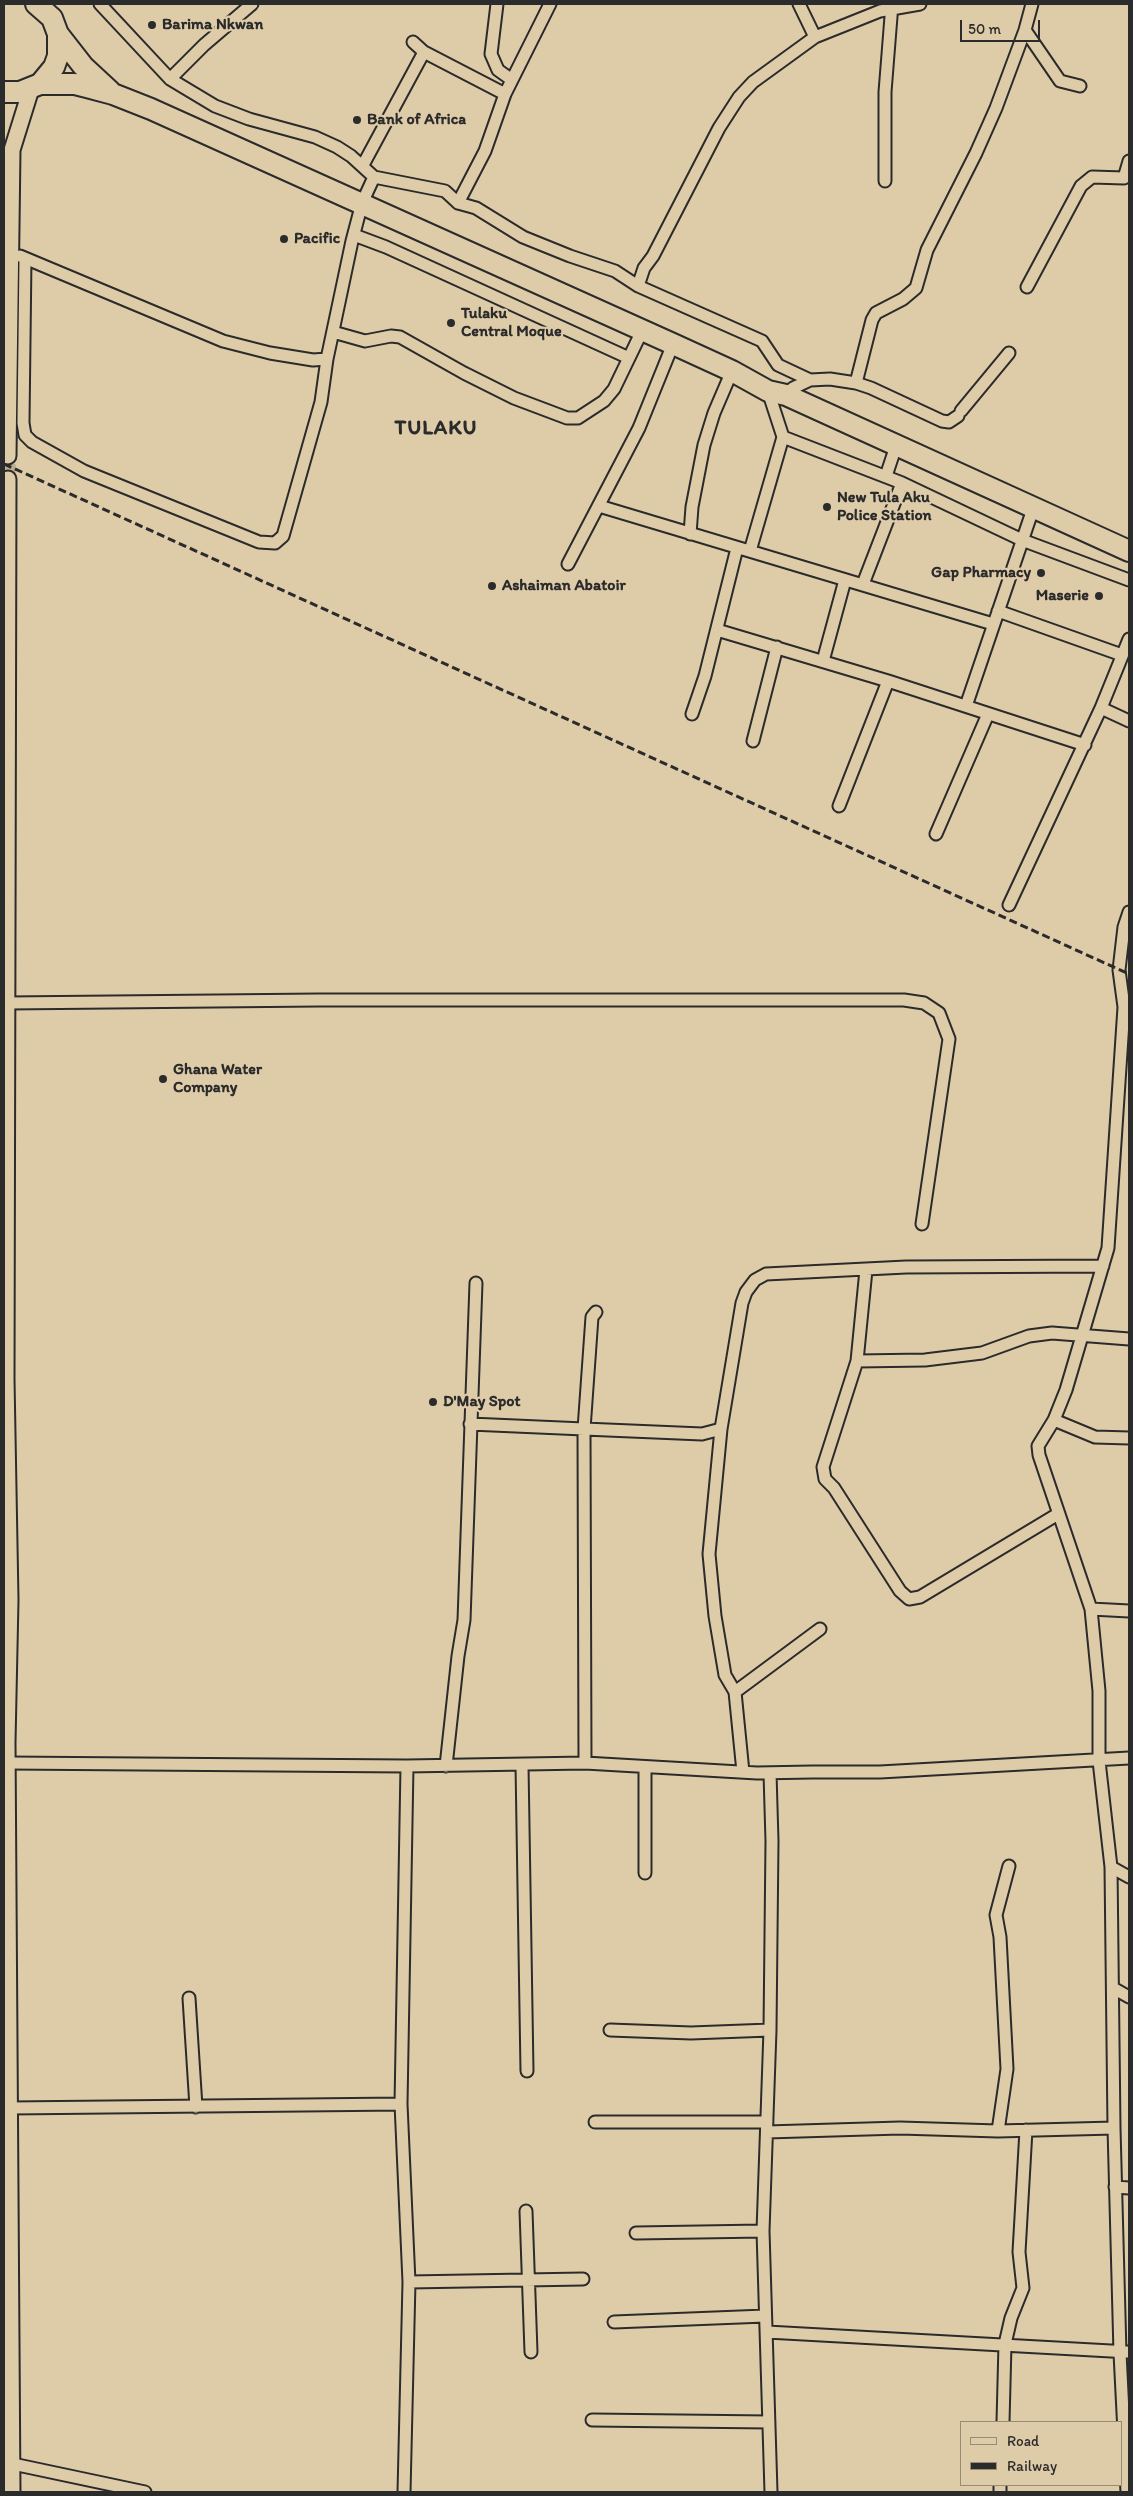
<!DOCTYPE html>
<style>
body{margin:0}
#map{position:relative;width:1133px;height:2496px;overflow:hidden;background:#decca9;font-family:Itim,sans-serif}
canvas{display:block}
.frame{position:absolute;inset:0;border:5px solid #2b2b2b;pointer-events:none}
.legend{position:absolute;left:960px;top:2421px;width:162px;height:65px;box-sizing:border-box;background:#decca9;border:1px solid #968c77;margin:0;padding:6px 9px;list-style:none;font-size:15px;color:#2b2b2b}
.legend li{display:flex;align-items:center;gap:10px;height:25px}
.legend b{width:25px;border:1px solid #968c77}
.scale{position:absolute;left:960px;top:20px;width:80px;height:22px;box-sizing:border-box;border:2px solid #2b2b2b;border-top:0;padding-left:6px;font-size:15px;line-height:18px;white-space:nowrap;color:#2b2b2b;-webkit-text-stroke:4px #decca9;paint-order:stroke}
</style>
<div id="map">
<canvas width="1133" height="2496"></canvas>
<div class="frame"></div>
<ul class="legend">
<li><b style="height:6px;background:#decca9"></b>Road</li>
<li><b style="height:6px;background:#2b2b2b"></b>Railway</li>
</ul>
<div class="scale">50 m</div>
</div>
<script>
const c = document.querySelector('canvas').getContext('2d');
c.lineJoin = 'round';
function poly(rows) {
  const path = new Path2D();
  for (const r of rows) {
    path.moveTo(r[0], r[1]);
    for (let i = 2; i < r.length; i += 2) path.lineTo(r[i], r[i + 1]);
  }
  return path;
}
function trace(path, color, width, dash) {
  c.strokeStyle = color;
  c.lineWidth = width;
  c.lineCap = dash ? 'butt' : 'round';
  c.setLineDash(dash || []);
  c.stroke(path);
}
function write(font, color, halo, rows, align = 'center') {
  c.font = font + ' Itim,sans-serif';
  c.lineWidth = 4.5;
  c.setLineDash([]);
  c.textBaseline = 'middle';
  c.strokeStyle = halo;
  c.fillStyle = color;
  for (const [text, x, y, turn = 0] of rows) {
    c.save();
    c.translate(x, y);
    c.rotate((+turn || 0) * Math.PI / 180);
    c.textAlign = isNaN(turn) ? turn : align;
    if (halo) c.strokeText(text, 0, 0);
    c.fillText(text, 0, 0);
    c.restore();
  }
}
trace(poly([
 [8,479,8,456]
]), '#baac90', 15, [15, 8]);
const street = poly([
 [100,4,170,79],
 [252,4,204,45,170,79,215,106,249,119,315,137,337,147,351,156,374,177],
 [799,4,815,37],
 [1025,30,1060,81,1080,86],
 [413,42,424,52,505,94],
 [512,80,550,4],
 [363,165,424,52],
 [885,181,885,92,892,4],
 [458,203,485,151,505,94,512,80,498,70,491,54,497,4],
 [354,235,386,247,629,358],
 [20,256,223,341,270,353,313,360,327,359],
 [25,258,23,423,25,435,32,442,84,471,259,542,275,543,283,536,321,402,327,359,352,241,362,203,374,177,445,191,458,203,476,208,523,237,570,256,615,271,638,286,644,268,653,256,719,128,739,97,753,82,815,37,880,11,920,4],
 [638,286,762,341,778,365,810,380],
 [1027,287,1081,186,1092,177,1124,178,1129,161],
 [333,332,365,341,391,336,400,337,464,373,514,398,567,418,578,418,604,401,614,389,642,331],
 [856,383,872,320,876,313,903,299,916,288,927,250,976,153,996,108,1025,30,1032,4],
 [786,395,793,388,810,380,830,379,856,383,871,388,942,421,949,422,958,416],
 [961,411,1009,353],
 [783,437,902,483,1022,540,1129,580],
 [886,476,896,446],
 [599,506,993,624],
 [690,534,692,507,704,445,714,413,732,371],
 [750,551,783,437,768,391],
 [568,564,639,428,673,344],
 [863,584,902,483],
 [998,611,1122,655],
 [717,630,888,681,1085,745],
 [1129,639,1101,708,1129,721],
 [823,661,845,580],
 [966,706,1033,509],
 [692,714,705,676,737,548],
 [753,741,777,647],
 [839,806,888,681],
 [936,834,988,714],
 [1009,905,1101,708],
 [7,1003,319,1000,904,1000,924,1003,939,1013,949,1039,922,1224],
 [866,1270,857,1361,823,1467,825,1479,834,1488,900,1591,909,1599,920,1597,1058,1514],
 [596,1312,592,1317,584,1429,702,1434,721,1429,709,1554,715,1616,725,1675,735,1692,743,1772],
 [857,1361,925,1360,982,1353,1029,1336,1052,1333,1129,1339],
 [1054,1420,1095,1437,1129,1438],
 [470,1424,584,1429,585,1763],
 [721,1429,742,1303,746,1292,755,1280,766,1274,906,1267,1103,1266],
 [1091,1609,1129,1611],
 [735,1692,820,1629],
 [7,1763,407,1766,585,1763,757,1773,812,1772,880,1772,1129,1758],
 [522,1765,527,2071],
 [446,1766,458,1656,464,1620,476,1283],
 [770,1773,772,1841,770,2030,763,2231,771,2492],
 [1111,1867,1129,1877],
 [645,1873,645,1768],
 [1113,1988,1129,1997],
 [189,1998,196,2107],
 [610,2030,691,2033,770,2030],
 [10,2108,401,2104],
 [595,2122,767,2122],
 [998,2131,1007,2069,1000,1937,996,1915,1009,1866],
 [767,2132,900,2128,998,2131,1114,2128],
 [1115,2187,1129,2188],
 [526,2211,531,2352],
 [636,2233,763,2231],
 [409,2282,583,2279],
 [614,2322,765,2316],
 [767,2332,1129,2352],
 [592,2420,769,2422],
 [1003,2422,1005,2344,1011,2318,1023,2288,1019,2252,1026,2130],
 [13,2464,145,2492],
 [404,2492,409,2282,401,2104,407,1766],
 [1000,2492,1000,2485],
 [1127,2492,1120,2353,1114,2128,1111,1867,1099,1761,1099,1691,1091,1609,1039,1455,1038,1446,1054,1420,1066,1390,1108,1248,1124,1007,1119,970,1124,927,1129,912]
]);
const secondary = poly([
 [8,456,12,150,31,89],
 [8,479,6,1379,10,1600,7,1742,12,2492]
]);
const highway = poly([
 [58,34,83,66,110,91],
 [40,84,75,84,87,87,113,94,151,109,673,344,732,371,768,391,786,395,1129,551],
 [4,92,20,92,40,84,54,67,58,56,58,34,52,18,36,4]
]);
trace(street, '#2b2b2b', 15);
trace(secondary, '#2b2b2b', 19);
trace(highway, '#2b2b2b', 24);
trace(street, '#decca9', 11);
trace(secondary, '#decca9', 15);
trace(highway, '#decca9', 20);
trace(poly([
 [4,464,1129,974]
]), '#2b2b2b', 3, [8, 4]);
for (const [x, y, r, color] of [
 [152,25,5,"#2b2b2b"],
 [357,120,5,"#2b2b2b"],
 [284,239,5,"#2b2b2b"],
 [451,323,5,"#2b2b2b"],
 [827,507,5,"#2b2b2b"],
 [1041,573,5,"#2b2b2b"],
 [492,586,5,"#2b2b2b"],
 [1099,596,5,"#2b2b2b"],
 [163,1079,5,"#2b2b2b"],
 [433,1402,5,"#2b2b2b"]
]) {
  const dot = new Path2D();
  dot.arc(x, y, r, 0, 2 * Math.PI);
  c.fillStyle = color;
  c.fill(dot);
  trace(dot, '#decca9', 2);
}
write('bold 16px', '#2b2b2b', '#decca9', [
 ["Barima Nkwan",162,25],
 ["Bank of Africa",367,120],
 ["Pacific",294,239],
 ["Tulaku",461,314],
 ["Central Moque",461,332],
 ["New Tula Aku",837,498],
 ["Police Station",837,516],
 ["Gap Pharmacy",1031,573,"right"],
 ["Ashaiman Abatoir",502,586],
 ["Maserie",1089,596,"right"],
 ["Ghana Water",173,1070],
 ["Company",173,1088],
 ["D'May Spot",443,1402]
], 'left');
c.letterSpacing = '1px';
write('bold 21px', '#2b2b2b', '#decca9', [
 ["TULAKU",436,429]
]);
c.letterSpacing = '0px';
</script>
